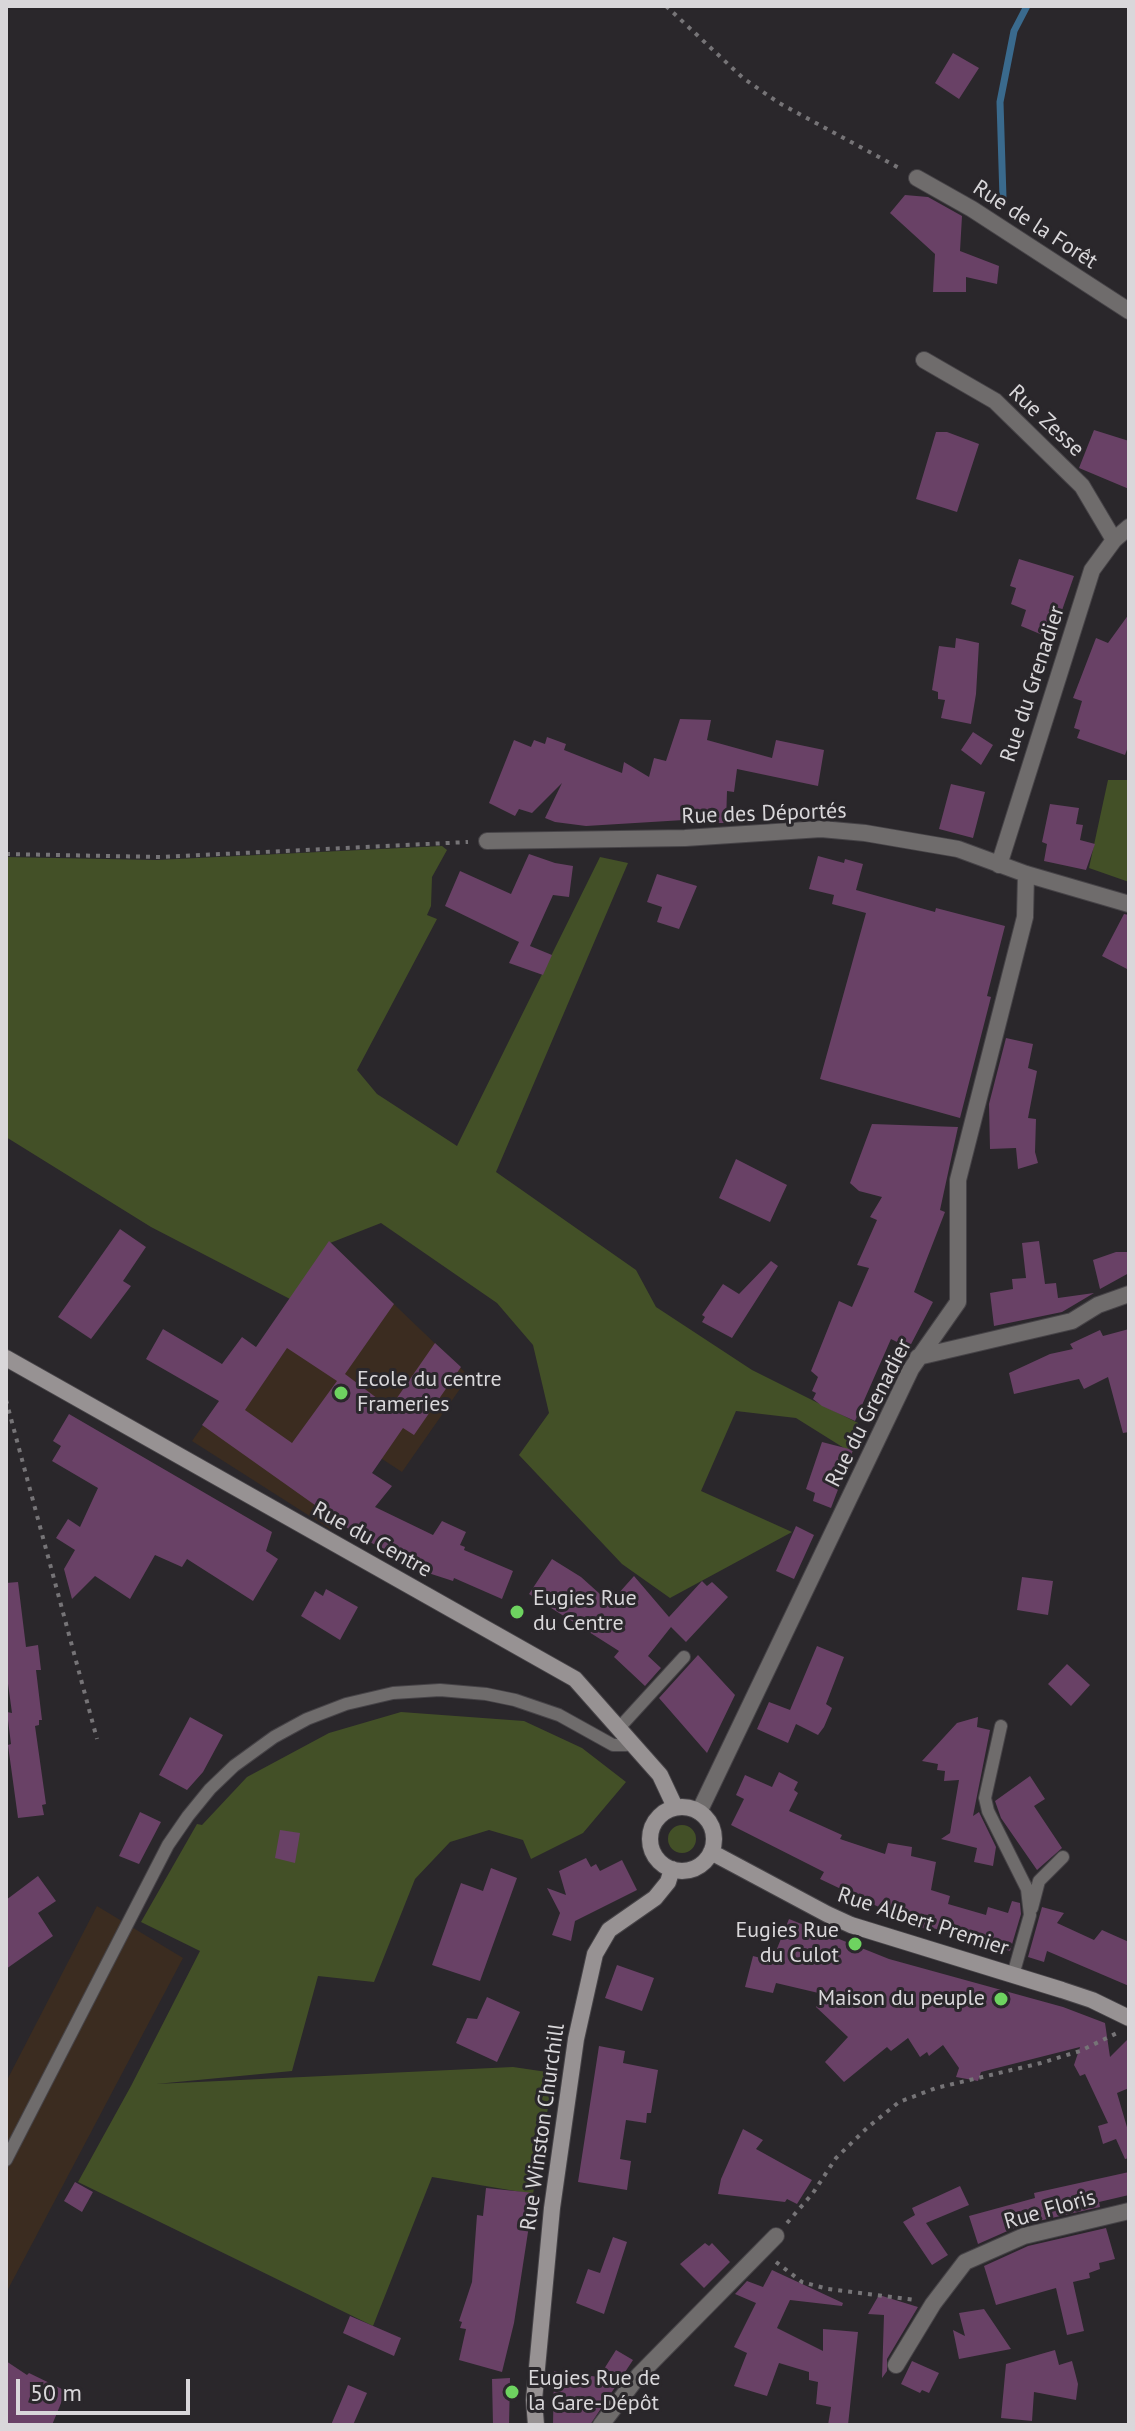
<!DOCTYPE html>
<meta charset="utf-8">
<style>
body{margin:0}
#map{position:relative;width:1135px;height:2431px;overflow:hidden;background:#2a272b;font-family:"PT Sans",sans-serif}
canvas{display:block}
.frame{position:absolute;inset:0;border:8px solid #d9d7da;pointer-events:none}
.scale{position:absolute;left:16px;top:2379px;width:174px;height:36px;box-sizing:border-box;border:4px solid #d9d7da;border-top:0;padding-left:10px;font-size:24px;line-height:28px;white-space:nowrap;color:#d9d7da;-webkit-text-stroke:6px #2a272b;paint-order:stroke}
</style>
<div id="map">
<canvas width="1135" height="2431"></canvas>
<div class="frame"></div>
<div class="scale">50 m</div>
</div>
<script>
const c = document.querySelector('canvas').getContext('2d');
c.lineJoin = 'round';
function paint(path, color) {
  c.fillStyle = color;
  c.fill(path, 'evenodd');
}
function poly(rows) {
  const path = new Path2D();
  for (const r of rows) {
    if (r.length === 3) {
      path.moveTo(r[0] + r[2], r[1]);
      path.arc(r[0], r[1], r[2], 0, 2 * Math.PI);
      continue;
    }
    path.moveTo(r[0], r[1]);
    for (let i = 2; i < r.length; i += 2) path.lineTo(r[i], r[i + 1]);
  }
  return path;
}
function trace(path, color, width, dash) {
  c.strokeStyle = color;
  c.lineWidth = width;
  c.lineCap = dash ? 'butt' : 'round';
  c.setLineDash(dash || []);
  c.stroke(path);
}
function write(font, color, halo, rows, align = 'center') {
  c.font = font + ' "PT Sans",sans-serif';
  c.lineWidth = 6;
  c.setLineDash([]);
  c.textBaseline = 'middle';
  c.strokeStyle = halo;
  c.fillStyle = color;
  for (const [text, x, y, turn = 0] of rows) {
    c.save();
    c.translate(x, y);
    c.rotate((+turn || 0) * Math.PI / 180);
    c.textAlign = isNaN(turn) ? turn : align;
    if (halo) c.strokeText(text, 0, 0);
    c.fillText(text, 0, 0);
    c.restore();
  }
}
paint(poly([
 [330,1243,469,1376,402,1472,379,1457,330,1529,192,1441],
 [97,1906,183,1958,6,2293,6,2082]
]), '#3b2c20');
paint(poly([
 [1108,780,1129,780,1129,882,1089,868],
 [442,846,447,850,432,877,431,906,427,915,437,919,357,1070,377,1094,457,1146,600,857,628,863,496,1172,636,1270,656,1307,752,1370,858,1423,852,1453,796,1418,736,1411,701,1491,792,1532,670,1598,622,1564,519,1455,549,1413,533,1345,497,1303,381,1223,330,1243,290,1299,151,1227,6,1137,6,857,156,860],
 [401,1712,524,1721,582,1748,626,1782,583,1833,531,1859,523,1840,489,1830,450,1842,415,1879,374,1982,318,1976,292,2071,156,2084,513,2067,554,2073,533,2194,432,2177,373,2326,78,2182,131,2086,200,1951,141,1922,197,1824,202,1825,247,1777,329,1733],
 [682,1839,14]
]), '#435027');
trace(poly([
 [1003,198,1000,102,1014,31,1027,6]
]), '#3a6a8d', 7);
paint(poly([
 [953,53,979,68,959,99,935,83],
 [905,195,928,197,962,216,960,251,999,266,997,284,966,277,966,292,933,292,935,254,890,213],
 [1094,430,1129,441,1129,489,1079,468],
 [936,432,947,432,979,444,957,512,916,499],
 [1019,559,1074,576,1052,639,1021,626,1026,610,1011,604,1016,588,1010,586],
 [1129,614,1129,744,1125,755,1077,738,1080,730,1074,728,1082,701,1073,698,1096,638,1108,643],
 [956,638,979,643,976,694,971,724,941,718,945,700,938,699,938,692,932,690,939,646,955,648],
 [680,719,711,720,707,740,772,758,776,740,824,750,818,786,737,769,734,792,727,791,726,823,708,823,708,820,684,820,586,826,555,822,545,818,562,783,532,813,519,809,515,816,489,803,514,740,531,747,534,740,545,744,547,737,566,744,564,750,622,773,624,762,649,777,654,758,666,761],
 [973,732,993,745,981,765,961,750],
 [951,784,985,792,973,838,939,829],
 [1050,804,1079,808,1076,824,1083,825,1080,840,1095,844,1086,870,1044,861,1047,844,1042,842],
 [529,854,555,863,573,866,569,897,553,895,530,946,552,955,543,975,509,963,519,942,445,906,460,871,511,894],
 [818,856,844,863,845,859,863,864,856,890,935,912,936,908,1005,926,987,996,991,997,960,1118,820,1079,866,913,832,904,834,895,809,889],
 [657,874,697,886,679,929,657,922,662,907,647,902],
 [1124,914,1129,915,1129,970,1102,956],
 [1006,1038,1033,1044,1028,1068,1037,1071,1028,1118,1036,1119,1035,1152,1038,1163,1018,1169,1016,1148,990,1149,989,1104],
 [872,1124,958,1127,940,1210,945,1212,914,1292,933,1302,909,1348,891,1339,855,1421,822,1406,813,1399,816,1393,812,1391,818,1377,811,1371,839,1301,852,1307,869,1268,857,1265,877,1220,870,1217,882,1197,859,1191,850,1183],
 [736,1159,787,1185,770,1222,719,1198],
 [120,1229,146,1247,123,1281,131,1286,91,1339,58,1317],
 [329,1241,394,1304,345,1374,390,1408,435,1343,461,1367,414,1435,403,1428,372,1473,392,1486,375,1507,433,1535,442,1521,466,1532,460,1545,465,1547,464,1550,513,1571,502,1599,454,1578,453,1581,419,1570,420,1568,360,1537,202,1425,219,1401,146,1359,163,1329,222,1364,242,1337,256,1347],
 [287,1348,337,1381,292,1443,245,1410],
 [1039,1241,1045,1284,1056,1283,1058,1298,1094,1293,1062,1312,994,1326,990,1293,1013,1289,1012,1279,1026,1278,1022,1243],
 [1116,1252,1129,1252,1129,1273,1100,1289,1093,1260],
 [771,1261,778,1266,732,1338,702,1322,705,1317,702,1315,723,1284,739,1294],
 [1129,1329,1129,1432,1123,1433,1108,1377,1084,1389,1079,1379,1014,1394,1009,1373,1050,1354,1073,1349,1070,1344,1100,1330,1103,1336],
 [69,1414,272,1532,266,1551,278,1559,253,1601,187,1559,182,1567,155,1555,130,1599,95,1576,72,1599,64,1569,75,1550,56,1538,68,1519,80,1527,98,1488,52,1461,61,1446,53,1441],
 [822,1442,853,1450,831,1508,813,1501,815,1493,806,1489],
 [796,1526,814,1535,794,1579,776,1571],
 [552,1559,581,1577,610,1603,634,1576,669,1617,702,1581,707,1586,712,1582,728,1597,686,1642,671,1627,648,1656,661,1668,645,1686,614,1657,619,1651,529,1594],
 [1022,1577,1053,1581,1048,1615,1017,1610],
 [18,1582,26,1647,38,1645,41,1670,36,1670,42,1720,39,1720,39,1725,35,1726,46,1804,42,1805,44,1815,18,1818,8,1745,11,1744,7,1712,12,1713,6,1669,6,1583],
 [326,1589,358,1607,340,1640,301,1616,315,1591,323,1596],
 [817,1646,844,1657,826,1704,832,1708,824,1727,818,1735,796,1724,788,1743,757,1729,769,1702,790,1710],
 [698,1655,735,1695,707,1753,659,1698],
 [1067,1664,1090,1685,1071,1706,1048,1684],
 [190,1717,223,1735,203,1772,187,1790,159,1775],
 [978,1717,977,1727,990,1730,973,1816,979,1812,996,1847,993,1866,974,1862,977,1848,941,1839,950,1833,959,1780,944,1781,945,1771,937,1770,938,1764,922,1761,957,1723],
 [779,1772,798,1782,794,1790,798,1793,789,1811,842,1835,840,1839,885,1854,888,1843,912,1847,911,1856,936,1862,931,1890,950,1896,948,1904,986,1915,988,1907,1008,1913,1012,1901,1020,1903,1021,1914,1010,1951,926,1926,925,1929,820,1879,824,1872,731,1825,744,1799,736,1795,745,1775,772,1787],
 [1030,1776,1045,1799,1034,1806,1062,1848,1037,1870,1001,1818,995,1801],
 [140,1812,161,1822,139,1864,119,1856],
 [280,1830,300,1833,295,1863,275,1858],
 [586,1858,591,1867,596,1864,600,1871,622,1860,637,1890,575,1921,571,1941,552,1935,560,1913,547,1888,566,1895,559,1871],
 [491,1868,517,1878,480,1981,432,1965,461,1883,483,1891],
 [38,1876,56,1901,38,1913,53,1936,6,1969,6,1900],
 [1042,1907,1064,1913,1057,1923,1094,1940,1102,1930,1129,1942,1129,1986,1047,1951,1044,1962,1028,1957],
 [789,1919,889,1959,1063,2007,1105,2023,1110,2057,1129,2038,1129,2088,1117,2093,1129,2134,1129,2158,1125,2159,1116,2139,1103,2144,1098,2126,1108,2123,1085,2074,1080,2076,1074,2065,1080,2047,981,2072,978,2081,956,2077,959,2068,943,2045,929,2056,927,2052,920,2057,908,2038,891,2051,887,2047,844,2082,825,2062,848,2037,816,2007,827,1995,776,1983,773,1993,745,1987,753,1956,772,1961],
 [617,1965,654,1978,642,2011,605,1998],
 [487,1997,520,2012,497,2062,456,2043,467,2018,477,2019],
 [599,2046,625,2051,623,2063,658,2070,651,2113,647,2113,646,2123,626,2120,620,2159,631,2161,627,2190,578,2182],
 [743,2129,763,2140,756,2149,812,2180,797,2204,787,2199,785,2202,718,2194,721,2179],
 [1129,2172,1129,2195,1099,2202,1100,2207,1021,2225,978,2244,969,2216,1035,2198,1034,2193],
 [75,2182,93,2192,82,2212,64,2201],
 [960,2186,969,2205,926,2223,948,2255,932,2265,903,2222,915,2215,912,2208],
 [486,2188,534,2193,514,2323,502,2372,459,2360,466,2329,460,2328,462,2322,459,2321,472,2282,477,2215,483,2216],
 [1106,2228,1115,2259,1099,2263,1100,2269,1089,2273,1090,2278,1073,2282,1084,2331,1067,2335,1056,2288,996,2305,984,2266,1028,2246],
 [613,2237,627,2242,604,2314,576,2303,588,2269,600,2273],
 [705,2243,709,2246,712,2243,730,2262,704,2288,680,2264],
 [772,2270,843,2303,842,2306,790,2300,777,2328,823,2351,823,2329,858,2332,848,2425,828,2425,831,2407,816,2404,818,2382,809,2380,809,2372,779,2363,767,2396,734,2386,747,2353,734,2347,756,2303,735,2294,747,2281,763,2287],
 [879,2295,918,2307,887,2359,887,2371,882,2378,884,2315,868,2314],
 [984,2309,1011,2349,959,2359,953,2330,965,2336,959,2313],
 [350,2316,401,2338,394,2356,343,2333],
 [616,2350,633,2360,590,2425,553,2425,554,2371,599,2377],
 [1055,2350,1059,2365,1072,2361,1078,2384,1076,2400,1034,2392,1032,2421,1001,2418,1006,2364],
 [6,2361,27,2375,29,2373,66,2391,52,2425,6,2425],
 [912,2361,939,2373,929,2393,922,2390,920,2393,901,2384],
 [510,2378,509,2425,493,2425,492,2379],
 [348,2385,367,2393,353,2425,331,2425]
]), '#694166');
const lane = poly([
 [1001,1726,985,1798,988,1811,1027,1889,1030,1915,1013,1975],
 [619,1728,684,1657],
 [1032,1908,1039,1881,1063,1857],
 [6,2160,168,1845,188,1816,210,1789,234,1766,274,1737,307,1719,346,1704,393,1693,440,1690,486,1694,515,1700,559,1715,613,1745,626,1745,631,1741]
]);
const street = poly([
 [917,178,972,209,1129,311],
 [924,360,995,401,1082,486,1114,540],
 [487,841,685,838,821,829,865,833,958,849,1026,874,1129,904],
 [999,865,1092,570,1114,540,1129,527],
 [918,1357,1072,1321,1098,1305,1129,1294],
 [699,1812,911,1369,958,1302,958,1180,1025,917,1026,874],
 [896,2365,933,2304,965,2262,1024,2236,1129,2211],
 [601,2425,639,2375,776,2236]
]);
const secondary = poly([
 [6,1358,575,1679,660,1775,675,1807],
 [682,1839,32],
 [711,1852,827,1914,851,1925,1062,1990,1092,2000,1129,2018],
 [536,2425,534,2400,552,2208,576,2039,595,1954,609,1930,655,1898,668,1882,672,1869]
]);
trace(lane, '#464347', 14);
trace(street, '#464347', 18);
trace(secondary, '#464347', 18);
trace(poly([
 [666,6,743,78,779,103,901,169],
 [6,854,161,857,468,842],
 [6,1400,97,1739],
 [787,2223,813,2193,836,2158,867,2128,899,2102,936,2088,1041,2063,1080,2051,1117,2033],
 [776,2262,802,2282,828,2289,915,2300]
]), '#767477', 4, [4, 6]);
trace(lane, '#6f6c6c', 12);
trace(street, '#6f6c6c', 16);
trace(secondary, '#979293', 16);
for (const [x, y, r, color] of [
 [341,1393,8,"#6ed360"],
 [517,1612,8,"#6ed360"],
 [855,1944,8,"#6ed360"],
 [1001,1999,8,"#6ed360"],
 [512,2392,8,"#6ed360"]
]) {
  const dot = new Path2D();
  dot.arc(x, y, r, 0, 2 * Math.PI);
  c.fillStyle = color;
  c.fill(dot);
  trace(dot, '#2a272b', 3);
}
write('22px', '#d9d7da', '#2a272b', [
 ["Rue de la Forêt",1035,225,33],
 ["Rue Zesse",1046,421,43],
 ["Rue du Grenadier",1033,684,-72],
 ["Rue des Déportés",764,814,-2],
 ["Rue du Grenadier",869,1413,-63],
 ["Rue du Centre",372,1540,29],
 ["Rue Albert Premier",923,1922,18],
 ["Rue Winston Churchill",543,2127,-82],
 ["Rue Floris",1050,2210,-16]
]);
write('22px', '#d9d7da', '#2a272b', [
 ["Ecole du centre",357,1380],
 ["Frameries",357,1405],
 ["Eugies Rue",533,1599],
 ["du Centre",533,1624],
 ["Eugies Rue",839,1931,"right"],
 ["du Culot",839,1956,"right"],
 ["Maison du peuple",985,1999,"right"],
 ["Eugies Rue de",528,2379],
 ["la Gare-Dépôt",528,2404]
], 'left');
</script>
